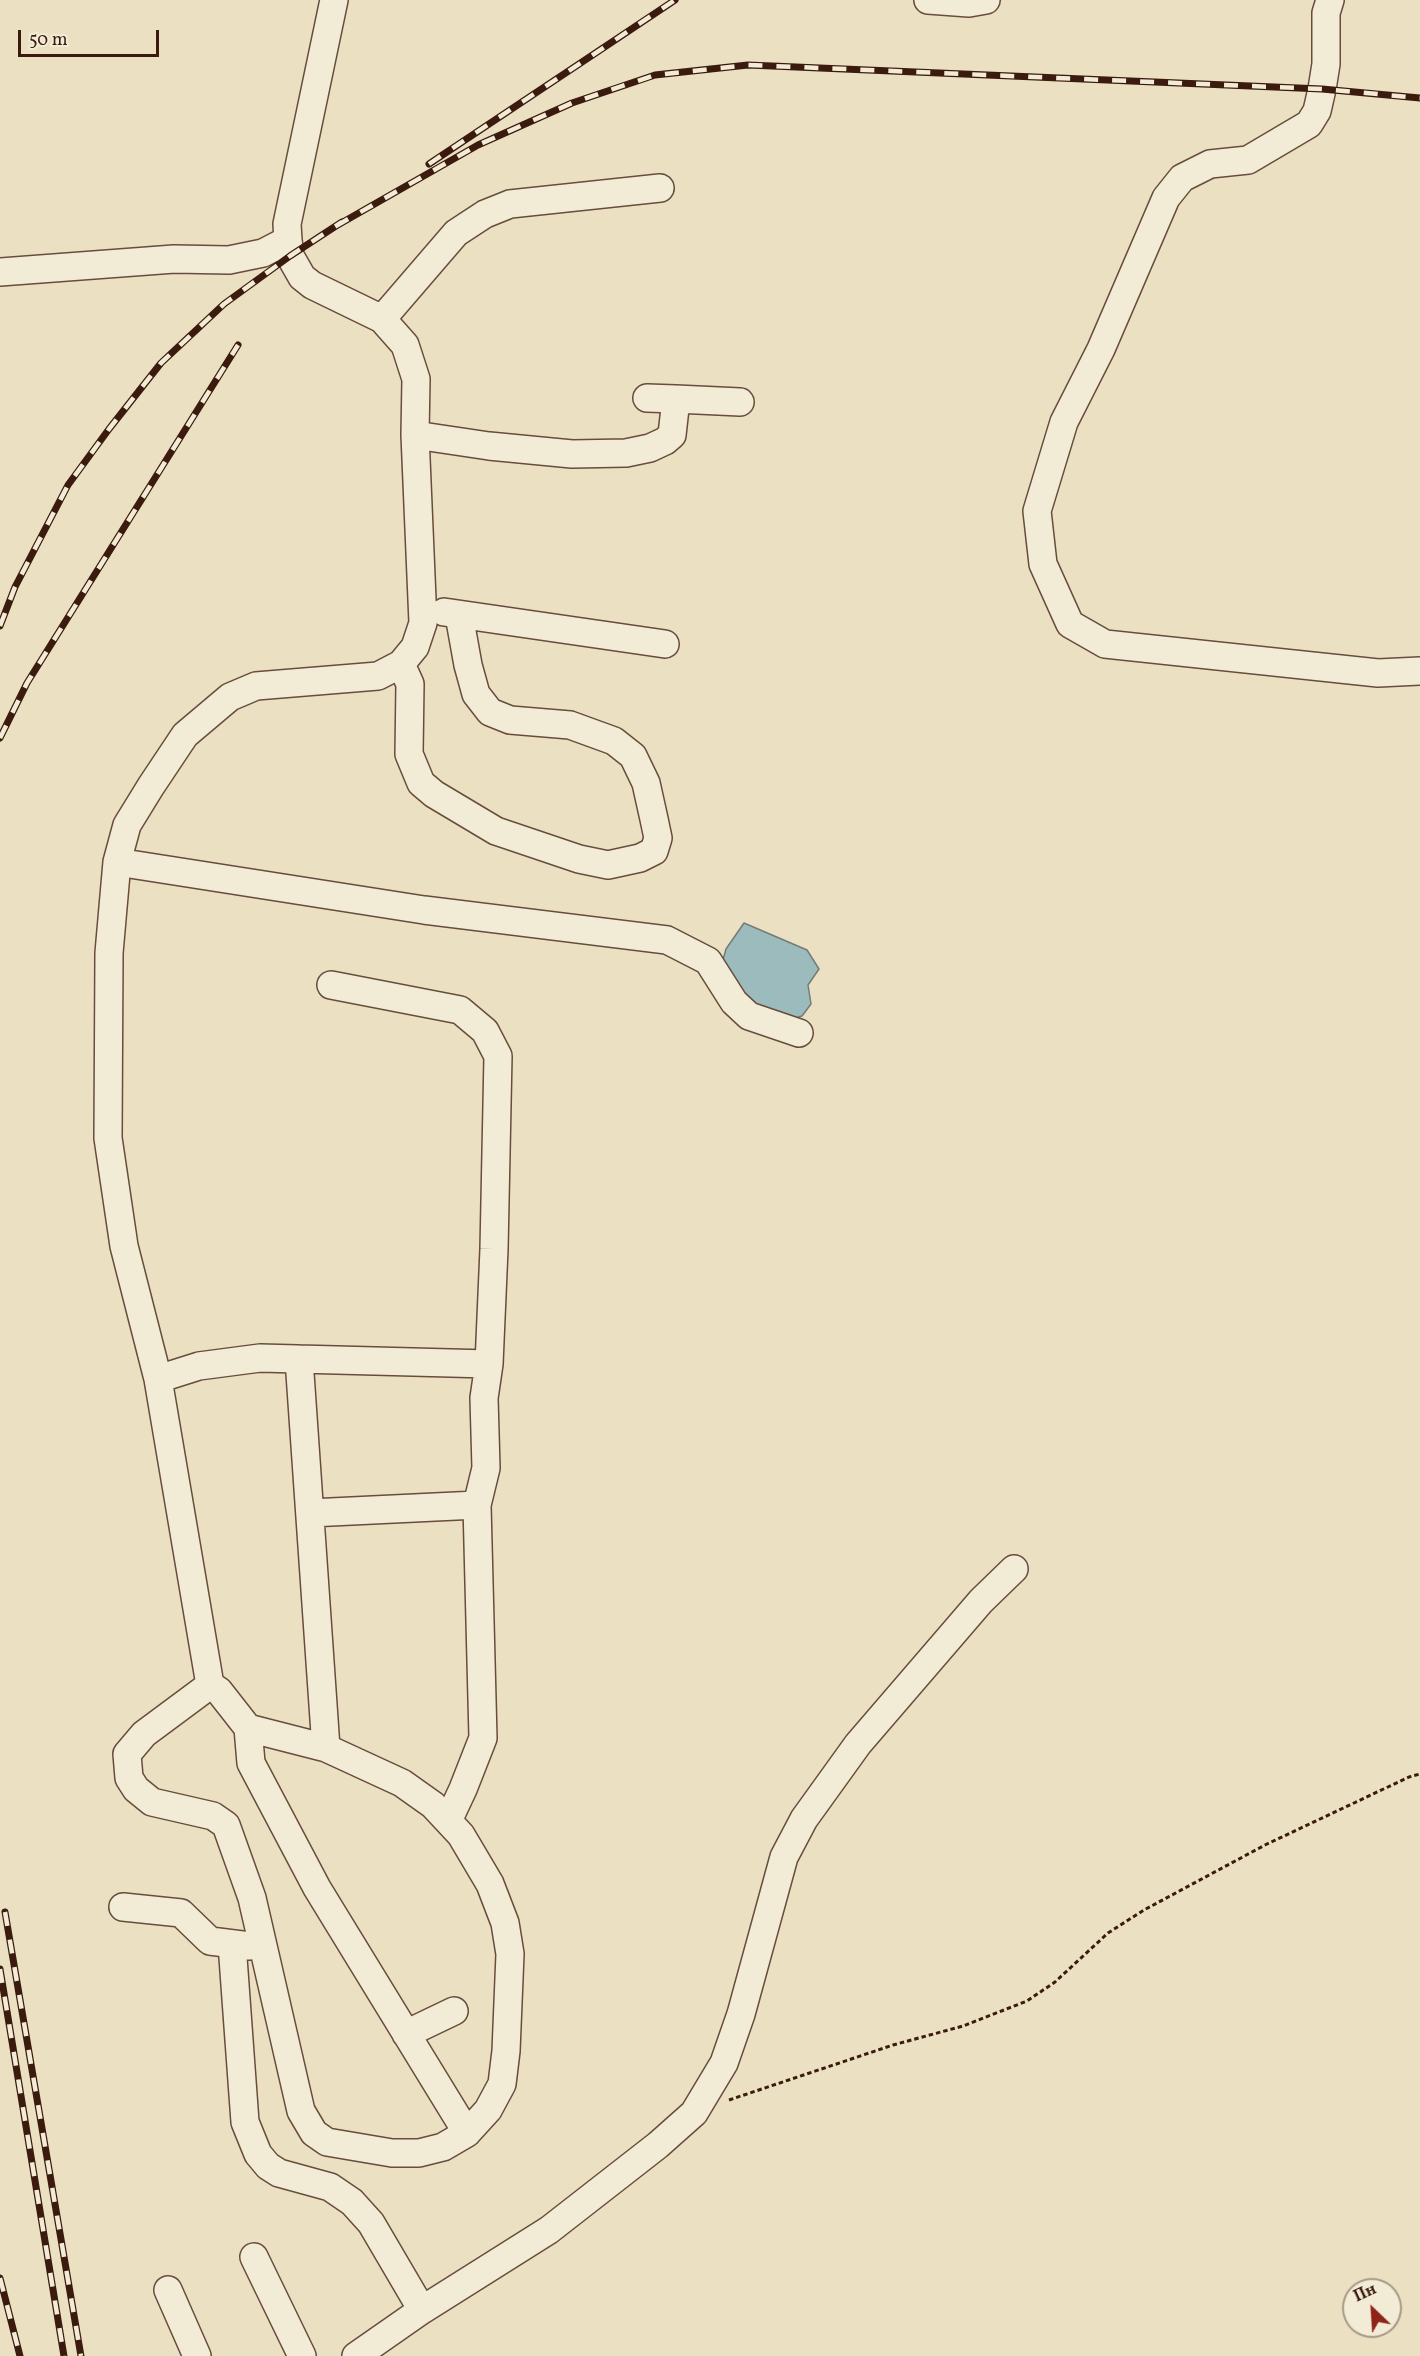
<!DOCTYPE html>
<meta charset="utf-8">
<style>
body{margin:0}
#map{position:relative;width:1420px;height:2356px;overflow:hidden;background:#ebe1c2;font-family:Vollkorn,serif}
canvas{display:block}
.north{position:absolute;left:1342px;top:2278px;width:60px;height:60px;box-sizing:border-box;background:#f2ecd7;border:2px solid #a99887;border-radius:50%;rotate:335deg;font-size:16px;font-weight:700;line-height:24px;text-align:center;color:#3c1b0f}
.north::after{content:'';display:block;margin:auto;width:21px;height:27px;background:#8f2418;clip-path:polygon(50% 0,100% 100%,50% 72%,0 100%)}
.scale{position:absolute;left:18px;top:30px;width:141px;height:27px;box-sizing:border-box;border:3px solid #3c1b0f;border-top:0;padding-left:8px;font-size:18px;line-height:21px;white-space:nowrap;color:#3c1b0f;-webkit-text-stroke:4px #f2ecd7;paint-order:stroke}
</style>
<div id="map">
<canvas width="1420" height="2356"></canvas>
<div class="north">Пн</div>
<div class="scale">50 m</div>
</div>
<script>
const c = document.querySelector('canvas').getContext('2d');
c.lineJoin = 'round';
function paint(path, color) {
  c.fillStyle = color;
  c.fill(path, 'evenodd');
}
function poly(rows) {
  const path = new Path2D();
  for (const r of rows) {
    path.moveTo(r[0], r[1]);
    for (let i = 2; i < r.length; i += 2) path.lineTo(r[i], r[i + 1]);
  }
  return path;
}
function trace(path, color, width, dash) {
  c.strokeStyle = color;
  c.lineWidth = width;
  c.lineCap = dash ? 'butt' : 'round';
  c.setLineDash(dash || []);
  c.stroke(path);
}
const water = poly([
 [744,923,807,950,819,969,808,985,811,1004,802,1016,789,1020,755,1006,720,970,726,949,744,923]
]);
paint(water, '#9cbbbd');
trace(water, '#767b77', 1.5);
const minor = poly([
 [928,0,969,3,986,0],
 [1330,0,1326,13,1326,64,1322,89,1317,111,1309,124,1248,160,1210,164,1182,178,1166,198,1101,349,1064,422,1037,511,1043,564,1070,624,1105,644,1378,673,1420,671],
 [0,272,174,259,229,260,263,253,288,240],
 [382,319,456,233,485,214,510,204,660,188],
 [647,398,676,399],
 [415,435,489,446,572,454,626,453,650,448,665,441,672,435,676,399,740,402],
 [444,612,665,644],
 [401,664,410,684,409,754,421,783,434,794,496,831,579,859,608,865,640,858,654,851,658,838,654,819,646,783,633,756,614,741,570,725,510,720,490,712,476,694,468,665,459,615],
 [117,862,424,910,667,940,708,961,734,1002,749,1016,799,1033],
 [299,1359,326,1748],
 [158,1379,199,1366,260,1358,489,1364],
 [310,1513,477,1505,486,1468,484,1398,489,1364,494,1249,498,1056,485,1031,460,1010,331,985],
 [210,1685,144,1734,127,1754,129,1778,136,1789,152,1802,213,1816,226,1825,252,1898,301,2111,314,2133,327,2142,392,2153,419,2153,443,2147,467,2133,488,2110,502,2084,506,2051,510,1954,505,1923,490,1884,461,1835,433,1805,402,1783,326,1748,248,1728,219,1691,210,1685,158,1379,124,1246,108,1138,109,953,117,862,127,825,151,786,185,735,230,697,256,686,378,676,401,664,415,647,423,623,415,435,416,379,405,345,382,319,312,285,302,277,290,256,288,240,287,224,334,0],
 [248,1728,251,1763,317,1888,467,2133],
 [448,1821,463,1789,483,1738,477,1505],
 [123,1907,181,1913,210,1941,250,1946],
 [232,1944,245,2122,258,2154,268,2166,279,2173,330,2187,352,2202,371,2223,422,2310],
 [406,2034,454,2011],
 [254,2257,302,2356],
 [168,2290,197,2356],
 [356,2356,422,2310,549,2230,658,2145,694,2113,724,2063,741,2014,784,1857,804,1819,858,1744,981,1601,1014,1569]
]);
trace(minor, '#684c3c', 30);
trace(poly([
 [729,2100,893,2045,963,2026,1027,2001,1055,1982,1108,1933,1144,1910,1265,1845,1409,1777,1420,1774]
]), '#3c1b0f', 3, [4.5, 3]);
trace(minor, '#f2ecd7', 27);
const rail = poly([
 [429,164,675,0],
 [336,226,478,145,572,103,655,75,748,65,1322,89,1420,98],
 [0,626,15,587,68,485,109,429,161,363,224,304,290,256,342,222],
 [0,738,27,683,238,345],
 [5,1912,81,2356],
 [0,1969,64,2356],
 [0,2278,20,2356]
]);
trace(rail, '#3c1b0f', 7);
trace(rail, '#f2ecd7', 4.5, [14]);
</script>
